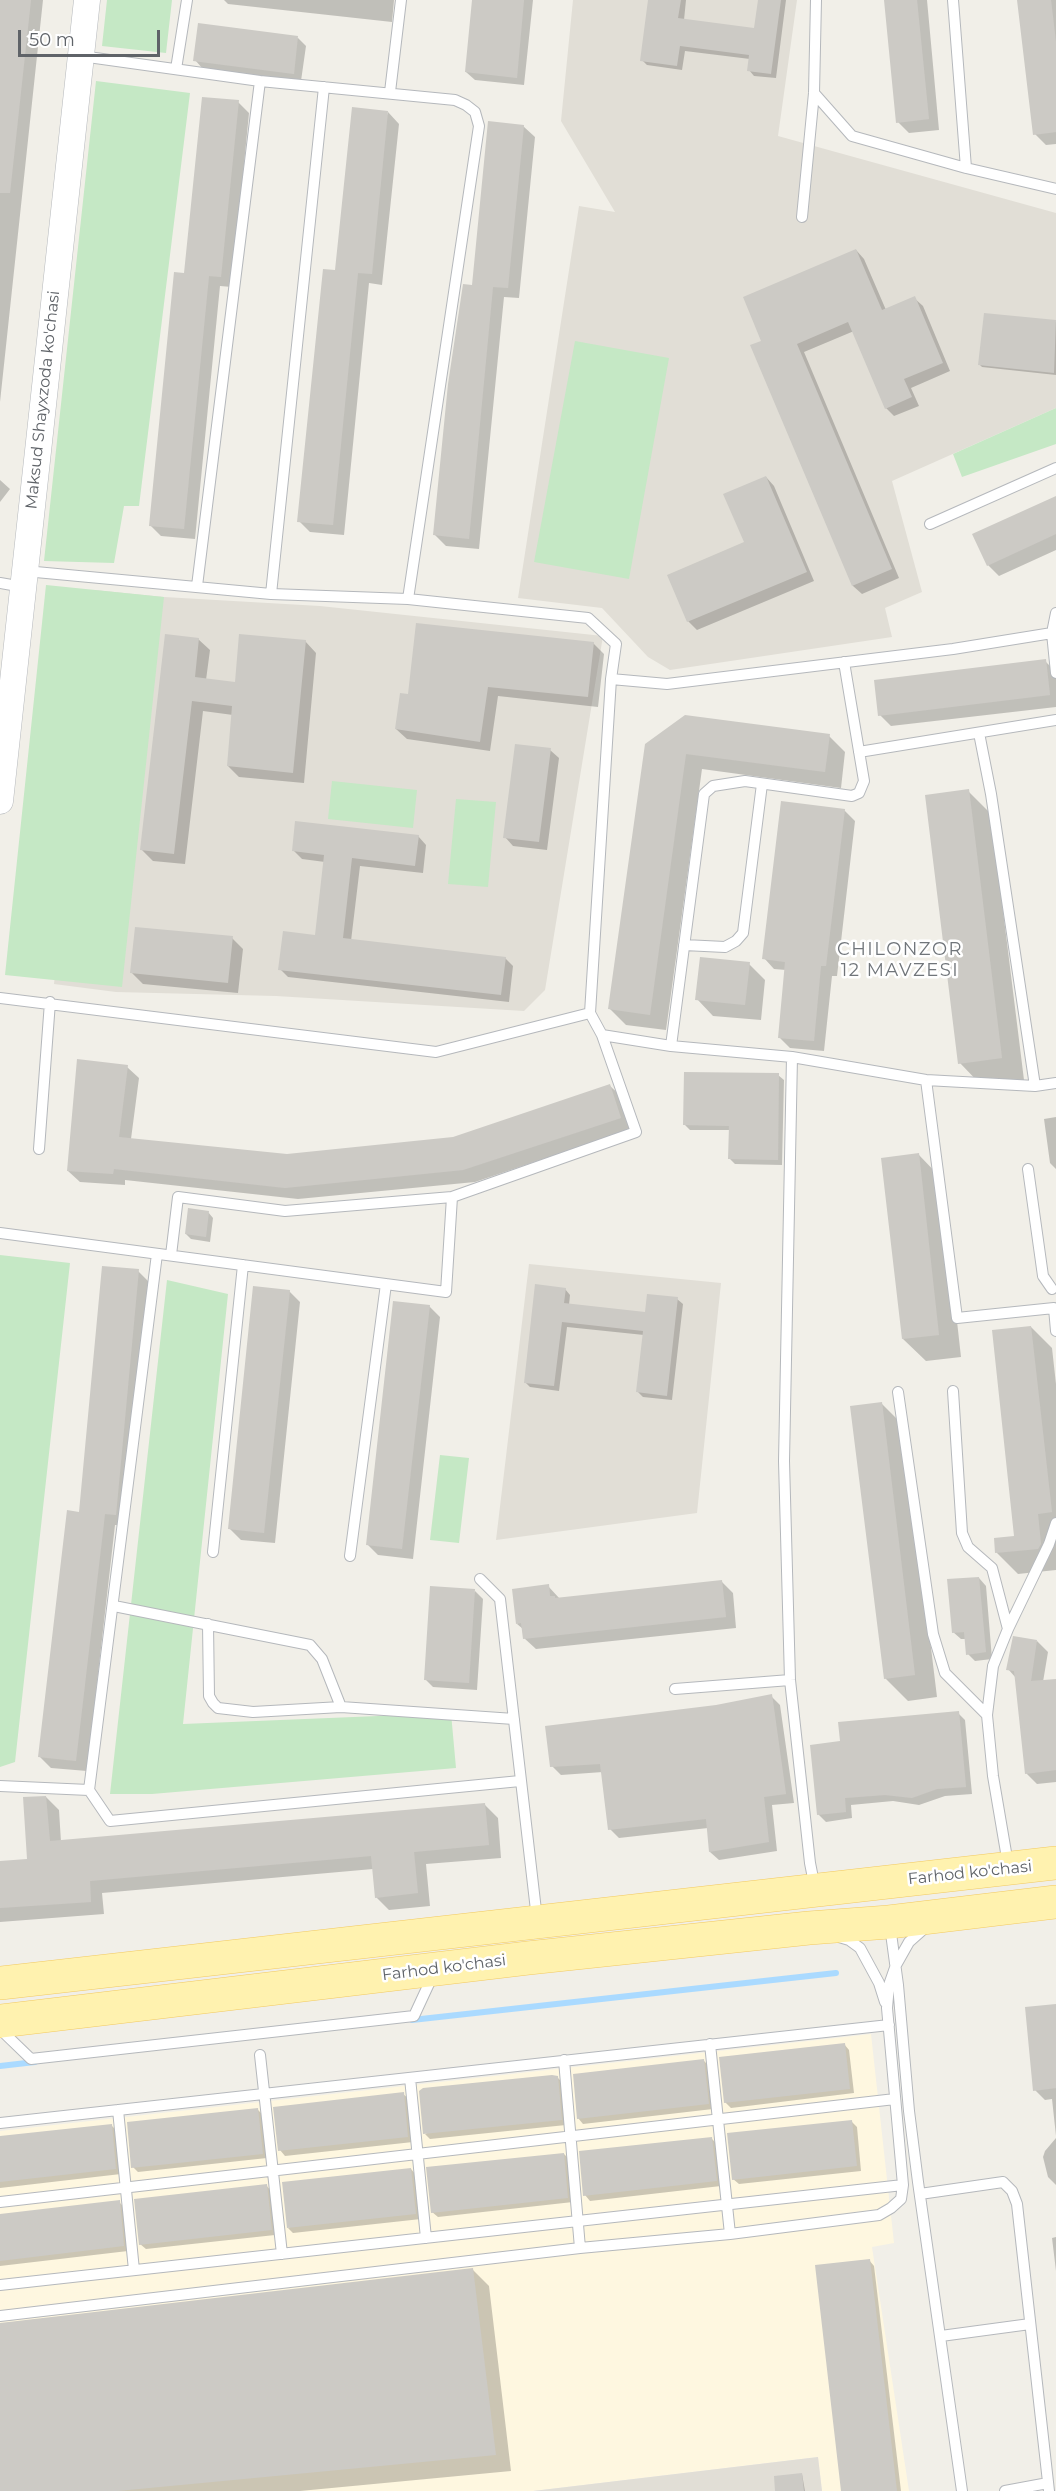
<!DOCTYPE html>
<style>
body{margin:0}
#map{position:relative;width:1056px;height:2491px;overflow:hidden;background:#f1efe8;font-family:Montserrat,sans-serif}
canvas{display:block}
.scale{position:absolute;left:18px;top:30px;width:142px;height:27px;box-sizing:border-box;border:3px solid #5f6368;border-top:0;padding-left:8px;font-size:18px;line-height:21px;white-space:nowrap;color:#5f6368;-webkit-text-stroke:4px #fff;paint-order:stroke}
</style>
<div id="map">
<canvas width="1056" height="2491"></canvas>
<div class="scale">50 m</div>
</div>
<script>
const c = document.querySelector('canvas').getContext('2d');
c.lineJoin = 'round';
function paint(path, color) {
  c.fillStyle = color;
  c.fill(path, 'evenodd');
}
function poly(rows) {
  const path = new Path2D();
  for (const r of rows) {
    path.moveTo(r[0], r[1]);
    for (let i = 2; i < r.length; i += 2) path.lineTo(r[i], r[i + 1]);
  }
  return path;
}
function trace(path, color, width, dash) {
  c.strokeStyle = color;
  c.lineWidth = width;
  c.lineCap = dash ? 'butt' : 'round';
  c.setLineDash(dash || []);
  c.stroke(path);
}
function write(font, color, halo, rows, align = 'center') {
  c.font = font + ' Montserrat,sans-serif';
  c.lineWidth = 5;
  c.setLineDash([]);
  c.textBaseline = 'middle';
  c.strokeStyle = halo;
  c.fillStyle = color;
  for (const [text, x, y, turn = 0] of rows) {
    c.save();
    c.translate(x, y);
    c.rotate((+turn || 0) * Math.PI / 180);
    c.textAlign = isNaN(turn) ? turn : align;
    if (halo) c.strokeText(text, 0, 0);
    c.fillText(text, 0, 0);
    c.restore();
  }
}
paint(poly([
 [871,2034,894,2243,872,2247,909,2491,822,2491,818,2457,533,2491,0,2491,0,2131]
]), '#fef7e0');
paint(poly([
 [573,0,797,0,778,136,1056,213,1056,408,892,481,922,592,885,608,892,637,670,670,648,657,602,608,518,598,579,206,615,212,561,121],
 [95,590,164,597,320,606,603,636,545,990,524,1011,276,996,116,992,54,984],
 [529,1264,721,1283,697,1513,496,1540],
 [818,2457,822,2491,533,2491]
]), '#e1ded6');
paint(poly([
 [107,0,172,0,166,53,102,46],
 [96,81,190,93,139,506,124,506,114,563,44,561],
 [575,341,669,358,629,579,534,562],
 [1056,408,1056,444,962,477,953,454],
 [46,585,164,597,122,987,5,975],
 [332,781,417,790,413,828,328,819],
 [456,799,496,802,488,887,448,884],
 [0,1255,70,1263,15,1762,0,1767],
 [167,1280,228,1294,183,1724,451,1713,456,1768,152,1794,110,1794],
 [440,1455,469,1458,459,1543,430,1540]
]), '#c5e8c5');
paint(poly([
 [0,0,43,0,0,402],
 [224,0,394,0,392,22,228,4],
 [474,0,533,0,524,85,475,80,466,72],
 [650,0,686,0,684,20,756,30,760,0,786,0,776,78,754,76,749,70,750,59,685,51,682,70,647,65,642,60],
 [886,0,927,0,939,130,909,133,898,122],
 [1019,0,1056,0,1056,144,1046,145,1035,134],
 [298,38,306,46,301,81,203,69,195,60],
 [238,102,249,113,232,287,220,286,195,539,161,536,150,525,186,275],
 [388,112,399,124,382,285,369,283,344,535,310,532,299,521,337,272],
 [523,126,535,137,519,298,504,297,479,549,446,546,435,535,473,286],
 [856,250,864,259,886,310,914,298,923,306,950,371,911,388,919,406,894,416,886,408,854,331,804,352,899,578,862,594,853,586,752,346,763,342],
 [985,315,1056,322,1056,375,982,367,980,365],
 [766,477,774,486,814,581,697,630,688,621,669,576,746,543],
 [0,480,10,489,0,502],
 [1056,498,1056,550,999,576,988,565],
 [198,639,210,650,206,680,236,684,305,641,316,653,304,783,239,777,228,766,233,715,203,711,185,864,153,861,142,850],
 [593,643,604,654,598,707,498,696,490,751,407,739,396,729,410,696],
 [1045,661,1056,672,1056,707,891,726,880,715],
 [829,736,845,752,841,788,702,769,666,1030,626,1025,610,1009,646,744],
 [550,750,559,758,547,850,513,846,505,837],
 [968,791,991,814,1024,1080,982,1086,960,1063],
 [844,810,855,821,837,976,832,976,824,1051,790,1048,780,1038,786,970,774,969,764,958],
 [418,836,426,845,423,873,360,866,351,941,505,958,513,966,509,1002,288,977,280,969,316,937,325,862,302,859,294,851],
 [232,938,243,949,238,993,143,984,132,973],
 [749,964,765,980,761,1020,713,1016,697,999],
 [127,1067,139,1078,131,1139,287,1156,453,1138,610,1086,622,1097,632,1129,475,1182,298,1199,125,1180,125,1185,80,1182,68,1171],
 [778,1075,784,1080,782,1165,735,1164,730,1159,730,1130,690,1130,685,1125],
 [1056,1117,1056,1169,1050,1163,1044,1119],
 [919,1155,941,1178,961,1357,926,1361,903,1339],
 [208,1212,213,1218,210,1242,191,1239,186,1234],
 [138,1271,149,1282,127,1526,115,1525,87,1771,51,1768,40,1757,81,1514],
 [565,1289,570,1295,569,1305,647,1314,677,1299,683,1304,672,1400,643,1397,638,1392,644,1335,567,1327,559,1391,530,1387,525,1382],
 [289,1291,300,1302,275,1543,241,1540,229,1528],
 [429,1306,440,1317,413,1559,378,1555,367,1544],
 [1031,1327,1052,1348,1056,1384,1056,1570,1018,1574,996,1552,1015,1538],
 [882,1404,904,1426,937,1697,908,1701,885,1678],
 [979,1578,986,1586,992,1659,975,1661,968,1654,966,1639,961,1639,953,1632],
 [722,1582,733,1593,736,1628,536,1649,524,1638,523,1629,517,1624,548,1586,560,1599],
 [475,1591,483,1599,477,1690,433,1687,425,1679],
 [1037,1641,1048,1652,1043,1682,1056,1680,1056,1782,1037,1784,1026,1773,1016,1678,1008,1669],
 [771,1696,780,1705,794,1803,772,1805,777,1851,719,1860,710,1852,708,1828,619,1838,610,1829,603,1772,561,1775,552,1766,716,1706],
 [958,1713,965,1720,972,1794,945,1796,919,1805,893,1801,851,1805,852,1818,826,1822,818,1814,841,1743],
 [46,1797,59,1810,61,1842,485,1805,498,1818,501,1858,426,1864,430,1906,389,1910,376,1897,373,1869,102,1893,104,1914,0,1922,0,1862,29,1860],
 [1056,2005,1056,2136,1052,2099,1045,2100,1035,2090],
 [844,2044,849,2050,854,2093,731,2108,725,2102],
 [704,2061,709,2066,713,2109,583,2124,578,2118],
 [557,2077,563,2083,566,2125,430,2139,425,2134],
 [403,2094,409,2099,413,2142,285,2156,280,2150],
 [258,2110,263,2115,267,2158,138,2172,133,2167],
 [851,2121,857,2127,861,2171,739,2184,733,2179],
 [111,2125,117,2131,121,2174,0,2188,0,2137],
 [1056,2138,1056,2185,1048,2177,1043,2157,1045,2151],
 [712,2139,717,2144,721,2186,590,2201,585,2195],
 [564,2154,569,2159,573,2202,438,2217,432,2212],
 [411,2169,416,2175,421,2219,293,2233,288,2228],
 [266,2185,271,2191,275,2235,146,2249,140,2244],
 [119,2202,124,2207,128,2251,0,2266,0,2216],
 [1056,2237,1056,2271,1052,2238],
 [869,2260,874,2266,901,2491,843,2491],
 [473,2270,489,2286,511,2471,300,2491,0,2491,0,2325],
 [802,2474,805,2491,777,2491]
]), '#0003');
trace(poly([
 [412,2020,836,1973],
 [0,2066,35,2062]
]), '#aadaff', 6);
paint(poly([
 [0,0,31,0,10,193,0,193],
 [472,0,524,0,517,78,465,72],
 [648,0,681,0,678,18,754,28,758,0,781,0,771,74,747,71,749,55,680,46,677,66,640,61],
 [884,0,917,0,929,119,896,123],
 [1017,0,1051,0,1056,42,1056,132,1033,135],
 [198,23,298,36,294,74,193,61],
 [202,97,239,100,221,277,209,276,184,529,149,526,174,272,184,273],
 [352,107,388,111,372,274,358,273,333,525,297,522,323,269,335,270],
 [488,121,524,125,508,288,493,287,469,539,433,535,448,384,463,284,472,285],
 [856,249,882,310,915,296,943,363,904,379,912,397,885,409,848,322,797,344,892,569,852,586,750,345,761,341,743,297],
 [984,313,1056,320,1054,373,978,365],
 [766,476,807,572,687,622,667,575,744,542,723,494],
 [1056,496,1056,534,987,566,972,534],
 [416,623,594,642,588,697,488,687,480,742,395,729,400,693,408,694],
 [165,634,199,638,195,677,235,682,239,634,306,640,293,773,227,766,232,706,192,701,174,854,140,850],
 [1046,659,1050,695,878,716,874,680],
 [685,715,830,734,825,772,686,754,650,1015,608,1009,645,744],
 [515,744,551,748,539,842,503,838],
 [969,789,1002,1058,958,1064,925,795],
 [781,801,845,809,826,966,821,966,814,1041,778,1038,785,962,762,959],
 [295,821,419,835,415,866,352,858,343,938,506,957,501,995,278,970,283,931,315,935,324,855,292,851],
 [135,927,233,936,228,983,130,973],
 [700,957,750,962,745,1005,695,1000],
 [77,1059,128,1065,119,1137,287,1154,453,1137,610,1084,621,1118,463,1170,285,1188,114,1169,113,1174,67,1171],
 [684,1072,779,1073,778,1160,728,1159,729,1126,683,1125],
 [919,1153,939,1335,902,1339,881,1158],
 [188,1208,209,1211,206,1237,185,1234],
 [102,1266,139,1269,116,1515,105,1514,76,1761,38,1757,67,1510,79,1512],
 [535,1284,566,1288,564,1303,645,1312,647,1294,678,1297,667,1396,636,1392,643,1331,562,1322,554,1386,524,1383],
 [253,1286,290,1290,264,1533,228,1529],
 [393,1301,430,1305,402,1549,366,1545],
 [1031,1326,1052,1512,1038,1514,1041,1544,1038,1549,995,1553,994,1538,1014,1536,992,1330],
 [882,1402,915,1675,884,1679,850,1406],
 [979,1577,986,1652,966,1655,964,1632,952,1633,947,1579],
 [722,1580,726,1617,523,1639,521,1623,516,1624,512,1589,549,1584,550,1596,555,1596,555,1598],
 [430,1586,475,1589,469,1683,424,1680],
 [1013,1636,1037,1640,1031,1681,1056,1679,1056,1770,1025,1774,1014,1671,1006,1670],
 [772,1694,786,1794,764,1797,769,1842,709,1852,706,1819,608,1830,600,1764,550,1767,545,1726,716,1705],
 [959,1711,966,1787,937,1789,912,1798,885,1795,845,1798,846,1812,817,1815,810,1745,840,1741,838,1722],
 [46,1796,50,1841,485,1803,489,1845,414,1852,418,1893,375,1898,371,1856,90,1881,91,1902,0,1908,0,1861,27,1859,23,1797],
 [1056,2004,1056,2088,1033,2091,1025,2007],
 [845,2043,850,2089,724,2103,719,2057],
 [704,2059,709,2104,577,2119,573,2074],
 [552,2075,558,2076,562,2120,423,2134,419,2091,423,2088],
 [404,2092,408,2137,278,2151,273,2107],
 [258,2108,263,2154,131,2168,127,2122],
 [852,2120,857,2166,732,2180,727,2133],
 [112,2124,116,2169,0,2182,0,2136],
 [712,2137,717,2181,583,2196,579,2151],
 [564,2153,568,2198,431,2213,426,2167],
 [411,2168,416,2214,287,2228,282,2182],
 [267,2184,272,2230,139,2245,134,2199],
 [120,2200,124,2246,0,2261,0,2214],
 [870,2259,897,2491,841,2491,815,2265],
 [473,2268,496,2455,118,2491,0,2491,0,2323],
 [802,2473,804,2491,775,2491,774,2476]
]), '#cccac5');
const service = poly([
 [953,0,966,168],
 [81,56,260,81,455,100,466,105,475,112,479,126,408,599],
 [176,69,187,0],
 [390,92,401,0],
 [814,93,852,136,966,168,1056,189],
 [802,217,814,93,816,0],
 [930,524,1056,468],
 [25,571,271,594,408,599,588,618,616,644,611,679,667,684,953,649,1052,633],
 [0,583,23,587],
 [197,586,260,81],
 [271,594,324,87],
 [1056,613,1052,633,1056,673],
 [979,733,991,794,1035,1086,1056,1083],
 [859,752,1056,720],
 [684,945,725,947,736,941,743,933,762,784],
 [0,998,436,1052,590,1013,611,679],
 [590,1013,602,1035,671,1046,792,1057,784,1461,790,1680,810,1863,815,1888],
 [671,1046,704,794,713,786,745,781,852,796,859,793,864,781,844,662],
 [792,1057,926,1080,1035,1086],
 [926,1080,957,1318,1054,1308,1056,1331],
 [39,1149,50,1002],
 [1028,1169,1043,1276,1052,1289],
 [0,1233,446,1292,452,1197,636,1132,602,1035],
 [171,1255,178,1197,285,1211,452,1197],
 [953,1391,962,1533,968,1547,992,1568,1008,1629],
 [898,1392,933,1634,945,1673,987,1715],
 [213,1552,243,1265],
 [350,1556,386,1284],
 [480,1579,500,1599,537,1919],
 [114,1606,310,1645,322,1659,341,1707,514,1719],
 [208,1624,209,1696,213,1703,218,1708,253,1712,341,1707],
 [675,1689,790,1680],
 [0,1786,89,1790,110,1821,520,1781],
 [89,1790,157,1254],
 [1008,1864,993,1776,987,1715,993,1666,1008,1629,1049,1544,1056,1523],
 [890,1926,898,1985,909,2111,918,2182,962,2491],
 [839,1937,849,1940,860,1948,879,1983,885,2002],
 [0,2029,31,2059,414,2016,433,1975],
 [710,2044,730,2234],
 [260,2055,282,2254],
 [564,2060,580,2248],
 [410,2078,426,2238],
 [118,2110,134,2270],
 [0,2123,889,2025],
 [920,2194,1003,2182,1012,2191,1017,2204,1049,2491],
 [0,2202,895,2099],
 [0,2285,903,2185],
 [0,2316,580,2248,730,2234,879,2215,891,2208,901,2199,903,2185,887,2008,889,1985,896,1965,909,1942,927,1926],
 [941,2336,1030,2324],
 [1005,2491,1048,2483]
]);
const tertiary = poly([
 [0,801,87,0]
]);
const primary = poly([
 [0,1983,1056,1863],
 [0,2021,528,1958,809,1928,889,1922,1056,1902]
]);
trace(service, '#b5b8bc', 12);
trace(tertiary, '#b5b8bc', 27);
trace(primary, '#f2c960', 34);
trace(service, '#fff', 10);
trace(tertiary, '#fff', 26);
trace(primary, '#fff2af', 33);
write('16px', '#5f6368', '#fff', [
 ["Maksud Shayxzoda ko'chasi",43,400,-84],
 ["Farhod ko'chasi",970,1873,-6],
 ["Farhod ko'chasi",444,1968,-7]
]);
c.letterSpacing = '1.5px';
write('18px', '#70757a', '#fff', [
 ["CHILONZOR",900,950],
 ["12 MAVZESI",900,971]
]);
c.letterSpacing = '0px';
</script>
